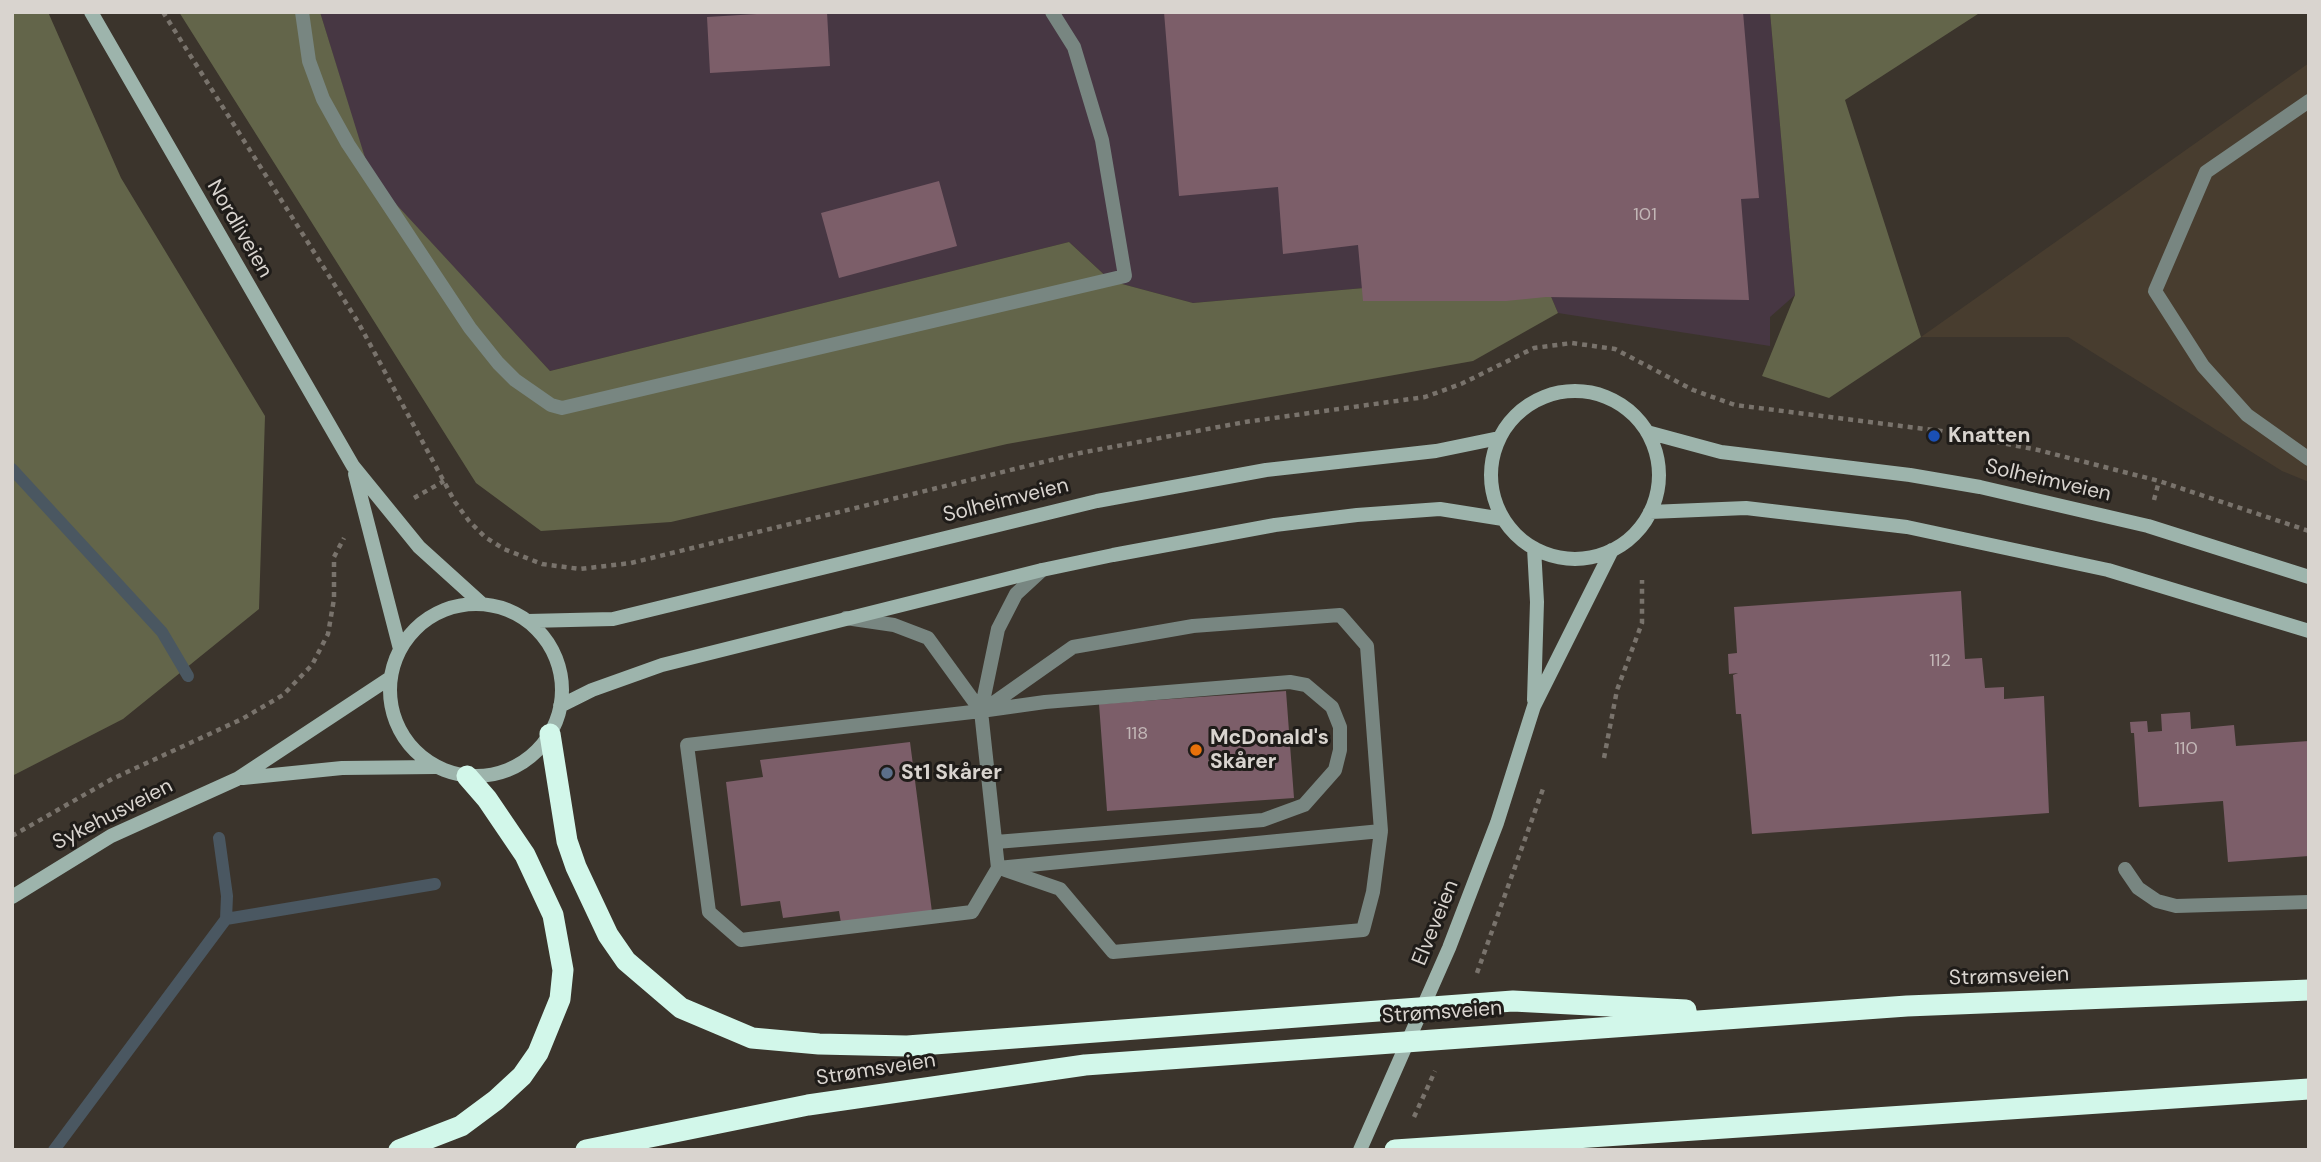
<!DOCTYPE html>
<meta charset="utf-8">
<style>
body{margin:0}
#map{position:relative;width:2321px;height:1162px;overflow:hidden;background:#3b342c;font-family:"DM Sans",sans-serif}
canvas{display:block}
.frame{position:absolute;inset:0;border:14px solid #d9d4cf;pointer-events:none}
</style>
<div id="map">
<canvas width="2321" height="1162"></canvas>
<div class="frame"></div>
</div>
<script>
const c = document.querySelector('canvas').getContext('2d');
c.lineJoin = 'round';
function paint(path, color) {
  c.fillStyle = color;
  c.fill(path, 'evenodd');
}
function poly(rows) {
  const path = new Path2D();
  for (const r of rows) {
    if (r.length === 3) {
      path.moveTo(r[0] + r[2], r[1]);
      path.arc(r[0], r[1], r[2], 0, 2 * Math.PI);
      continue;
    }
    path.moveTo(r[0], r[1]);
    for (let i = 2; i < r.length; i += 2) path.lineTo(r[i], r[i + 1]);
  }
  return path;
}
function trace(path, color, width, dash) {
  c.strokeStyle = color;
  c.lineWidth = width;
  c.lineCap = dash ? 'butt' : 'round';
  c.setLineDash(dash || []);
  c.stroke(path);
}
function write(font, color, halo, rows, align = 'center') {
  c.font = font + ' "DM Sans",sans-serif';
  c.lineWidth = 6;
  c.setLineDash([]);
  c.textBaseline = 'middle';
  c.strokeStyle = halo;
  c.fillStyle = color;
  for (const [text, x, y, turn = 0] of rows) {
    c.save();
    c.translate(x, y);
    c.rotate((+turn || 0) * Math.PI / 180);
    c.textAlign = isNaN(turn) ? turn : align;
    if (halo) c.strokeText(text, 0, 0);
    c.fillText(text, 0, 0);
    c.restore();
  }
}
paint(poly([
 [2309,63,2309,482,2282,471,2068,337,1921,337]
]), '#483d2f');
paint(poly([
 [320,12,1770,12,1795,295,1770,317,1770,346,1558,313,1547,287,1501,276,1193,303,1111,281,1069,242,550,371,370,177]
]), '#473743');
paint(poly([
 [12,12,48,12,121,178,265,416,259,609,123,719,12,776],
 [179,12,320,12,371,177,550,371,1069,242,1111,281,1193,303,1501,276,1547,287,1558,313,1473,361,1007,444,671,522,541,531,476,483],
 [1770,12,1981,12,1845,100,1921,337,1829,398,1762,376,1795,295]
]), '#63654a');
trace(poly([
 [12,469,162,632,188,676],
 [219,838,227,896,226,919],
 [54,1150,226,919,435,884]
]), '#4a5761', 12);
paint(poly([
 [790,12,827,12,830,66,710,73,707,17],
 [1164,12,1743,12,1759,198,1741,199,1749,300,1546,297,1506,301,1363,301,1358,245,1283,254,1278,187,1179,196],
 [939,181,957,246,839,278,821,213],
 [1961,591,1965,659,1982,658,1985,688,2004,687,2004,699,2044,696,2049,813,1752,834,1741,714,1736,714,1733,675,1738,673,1729,674,1728,654,1737,653,1734,607],
 [1286,691,1294,798,1107,811,1099,704],
 [2190,712,2191,729,2234,725,2236,746,2309,741,2309,856,2228,862,2223,801,2139,807,2134,733,2131,733,2130,722,2147,721,2148,732,2162,731,2161,714],
 [910,742,932,912,841,923,839,911,783,918,780,901,741,906,726,782,763,777,760,760]
]), '#7c5e69');
trace(poly([
 [163,12,358,322,455,502,469,521,485,537,504,549,542,564,580,569,631,563,1080,453,1245,422,1425,397,1461,384,1534,348,1572,343,1615,349,1693,390,1735,405,1941,431,2038,450,2159,481,2309,531],
 [414,498,444,481],
 [2154,500,2159,481],
 [1604,758,1617,690,1642,623,1642,580],
 [12,836,112,779,242,719,283,695,312,665,328,634,334,599,334,557,344,538],
 [1477,973,1544,786],
 [1414,1117,1435,1071]
]), '#79736c', 4.5, [5, 5]);
trace(poly([
 [302,12,309,61,323,99,348,144,470,328,498,363,515,380,551,405,562,408,1125,276,1102,140,1074,47,1052,12],
 [2309,101,2206,172,2155,291,2203,366,2247,415,2309,459],
 [846,618,894,625,928,638,981,711],
 [985,709,1073,647,1193,626,1340,615,1367,646,1381,831,998,868],
 [996,842,1263,820,1304,805,1335,770,1340,750,1340,727,1332,707,1306,685,1290,682,1045,702,981,711,687,745,709,912,741,940,972,912,998,868,981,711,998,629,1016,594,1042,570],
 [2125,869,2138,888,2157,901,2176,906,2309,902],
 [1005,870,1060,889,1113,952,1363,930,1373,892,1381,831]
]), '#788681', 14);
trace(poly([
 [91,12,353,466,419,547,482,604],
 [1575,475,84],
 [1647,432,1721,452,1910,475,1980,487,2148,526,2309,577],
 [355,474,400,649],
 [1650,512,1746,508,1907,527,2108,570,2309,631],
 [1534,548,1537,602,1534,700],
 [476,690,86],
 [528,621,613,619,1097,501,1266,470,1436,451,1499,438],
 [560,706,592,690,662,665,1042,570,1113,555,1275,525,1357,515,1440,509,1503,519],
 [243,778,342,768,435,767],
 [12,897,111,836,237,779,390,678],
 [1360,1150,1449,948,1497,823,1534,706,1612,550]
]), '#9db4ac', 14);
trace(poly([
 [550,734,567,841,576,867,608,935,626,961,681,1008,752,1038,819,1044,907,1046,1513,1001,1686,1010],
 [399,1150,461,1126,496,1100,522,1076,538,1053,560,999,563,970,553,915,525,855,487,799,467,776],
 [586,1150,808,1105,1085,1065,1907,1006,2309,990],
 [1395,1150,2309,1089]
]), '#d2f7ea', 21);
for (const [x, y, r, color] of [
 [1934,436,7,"#1a4fb4"],
 [1196,750,7,"#e8710a"],
 [887,773,7,"#5c6f8a"]
]) {
  const dot = new Path2D();
  dot.arc(x, y, r, 0, 2 * Math.PI);
  c.fillStyle = color;
  c.fill(dot);
  trace(dot, '#1f1c19', 2.5);
}
write('18px', '#c2b6b6', null, [
 ["101",1645,215],
 ["112",1940,661],
 ["118",1137,734],
 ["110",2186,749]
]);
write('21px', '#d9d4cf', '#1f1c19', [
 ["Nordliveien",239,229,60],
 ["Solheimveien",2048,481,13],
 ["Solheimveien",1006,501,-14],
 ["Sykehusveien",113,815,-27],
 ["Elveveien",1436,923,-68],
 ["Strømsveien",2009,977,-2],
 ["Strømsveien",1442,1013,-4],
 ["Strømsveien",876,1070,-9]
]);
write('bold 21px', '#d9d4cf', '#1f1c19', [
 ["Knatten",1948,436],
 ["McDonald's",1210,738],
 ["Skårer",1210,762],
 ["St1 Skårer",901,773]
], 'left');
</script>
